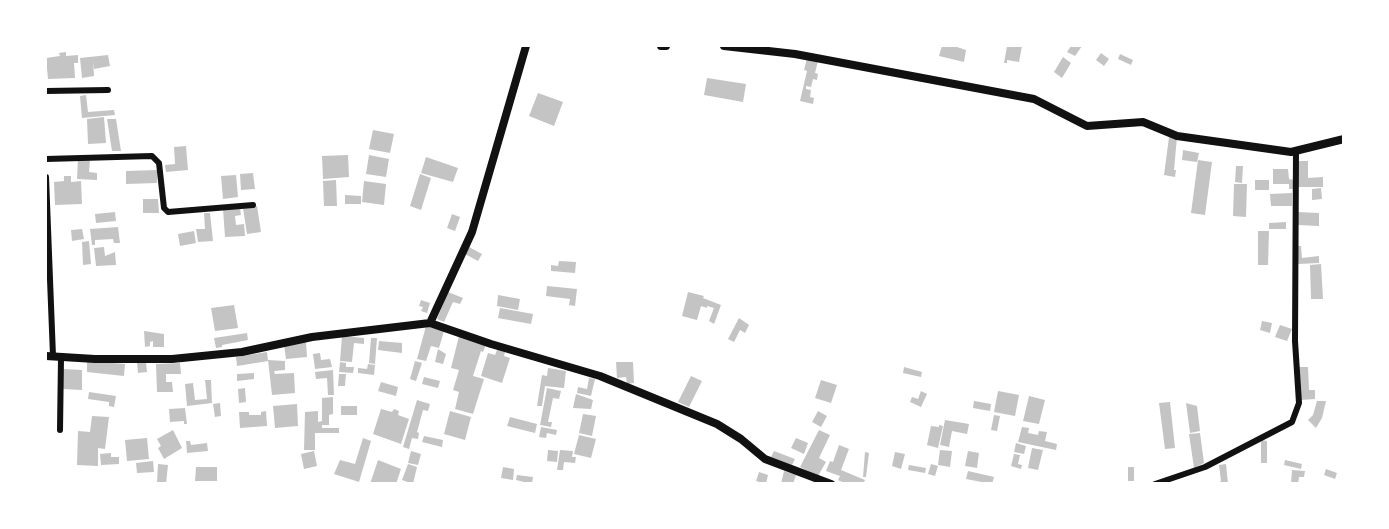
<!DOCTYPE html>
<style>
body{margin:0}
#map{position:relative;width:1389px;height:529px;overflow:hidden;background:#fff;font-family:"PT Serif",serif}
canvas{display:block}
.frame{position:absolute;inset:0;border:47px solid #fff;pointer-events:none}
</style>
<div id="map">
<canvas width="1389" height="529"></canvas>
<div class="frame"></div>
</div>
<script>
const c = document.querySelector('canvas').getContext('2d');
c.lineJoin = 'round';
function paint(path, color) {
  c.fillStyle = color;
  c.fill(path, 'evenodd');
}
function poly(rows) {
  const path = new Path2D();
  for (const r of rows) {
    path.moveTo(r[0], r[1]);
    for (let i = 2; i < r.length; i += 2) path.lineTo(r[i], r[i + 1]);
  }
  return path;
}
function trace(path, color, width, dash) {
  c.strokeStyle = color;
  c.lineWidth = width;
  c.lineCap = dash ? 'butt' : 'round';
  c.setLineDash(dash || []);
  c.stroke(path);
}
paint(poly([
 [942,46,954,46,966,50,964,62,939,56],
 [1007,46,1022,46,1019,62,1007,60,1007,63,1004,63],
 [1071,46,1082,46,1075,56,1067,52],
 [66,52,66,56,78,55,78,63,74,63,75,78,48,79,46,58,60,56,59,53],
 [1101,53,1109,59,1104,66,1096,60],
 [1120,54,1133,60,1131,65,1118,59],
 [108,55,110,66,94,69,93,61,94,76,82,78,80,58],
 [1063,57,1071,63,1062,78,1054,72],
 [807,58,818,61,815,73,818,74,817,80,813,79,811,87,806,86,806,89,811,90,810,97,814,98,813,104,800,101,807,71,804,70],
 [707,78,746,84,743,102,704,95],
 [538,93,563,102,554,126,529,116],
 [86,95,88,112,114,110,115,115,82,118,80,96],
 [104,117,106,143,88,144,87,119],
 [107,119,116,119,121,151,112,151],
 [373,130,394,134,390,153,369,149],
 [1169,137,1177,137,1174,170,1176,170,1175,177,1164,175],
 [186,146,188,170,166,172,165,165,175,164,174,147],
 [1183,150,1199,153,1197,162,1182,160],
 [348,155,349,177,323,179,322,156],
 [369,155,389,159,386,177,366,174],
 [426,157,458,168,453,182,421,173],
 [78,159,90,160,89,172,97,173,97,180,77,179],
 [1198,160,1212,162,1205,215,1191,213],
 [1298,161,1308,161,1308,178,1323,177,1323,187,1298,187],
 [1236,166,1243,166,1242,183,1235,182],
 [1273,169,1288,169,1289,179,1294,180,1294,189,1289,189,1289,184,1273,184],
 [157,170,157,183,126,184,126,171],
 [253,173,255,189,241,190,240,174],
 [420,174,431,178,421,210,410,206],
 [236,175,238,197,223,199,221,176],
 [64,176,71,176,71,182,81,181,82,204,55,205,54,182,64,181],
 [336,180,337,206,324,206,323,181],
 [1255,180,1269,180,1269,190,1255,190],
 [364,181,386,184,384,205,362,202],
 [1234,184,1247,184,1246,217,1233,216],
 [1321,188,1322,199,1312,200,1312,189],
 [1292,193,1292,206,1271,206,1270,194],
 [345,195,361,196,361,204,345,204],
 [143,199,158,199,159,213,143,213],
 [257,206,261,232,247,234,243,208],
 [240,208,241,215,235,216,236,225,244,224,245,236,225,237,223,209],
 [115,212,116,221,96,223,95,214],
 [1297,212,1319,213,1319,226,1297,225],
 [204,213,210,213,213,241,198,242,196,229,205,229],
 [452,214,460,217,455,231,447,228],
 [1286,222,1286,229,1269,229,1269,223],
 [118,227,120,243,114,243,113,239,95,240,95,245,92,245,90,229],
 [82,229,84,239,72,241,71,230],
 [194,231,196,243,180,246,178,234],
 [1258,231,1269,231,1268,265,1258,265],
 [89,241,91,264,83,265,82,242],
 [1297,246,1301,246,1302,258,1319,256,1319,263,1298,264],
 [104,247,105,256,115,252,116,265,96,266,94,248],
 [469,247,482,254,478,261,465,254],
 [559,261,576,262,575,273,551,271,551,265,558,266],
 [1321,264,1323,299,1311,299,1310,265],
 [547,286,577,289,575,306,569,305,570,299,546,296],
 [448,292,463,298,460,304,453,302,444,322,437,319],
 [688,292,704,296,703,298,721,305,714,324,709,321,714,308,707,306,707,308,701,306,697,320,682,316],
 [498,295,520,299,518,310,497,306],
 [421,300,430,303,427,313,421,311,423,307,419,306],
 [234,305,238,328,215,331,211,308],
 [500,308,533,314,531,324,498,318],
 [739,318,749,325,745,333,740,330,734,342,728,339],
 [1262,321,1272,323,1270,333,1260,330],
 [1280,325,1292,329,1287,341,1275,337],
 [426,326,444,331,439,348,431,346,426,361,417,359],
 [144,331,164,334,164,347,153,347,153,341,150,342,150,346,145,347],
 [247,333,248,340,222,345,222,347,216,348,214,338],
 [342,336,364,338,364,344,354,343,352,362,340,361],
 [459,336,486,344,483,352,481,351,473,376,484,379,473,414,455,409,459,392,453,390,459,370,451,368],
 [371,338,377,338,375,364,369,363],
 [379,341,402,343,402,353,378,350],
 [306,342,307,357,286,359,284,344],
 [438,349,446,354,443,364,435,362],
 [497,350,505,352,504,356,510,358,502,383,481,376,488,353,495,355],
 [267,352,268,361,237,366,236,357],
 [320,353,321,360,330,359,332,367,315,369,313,354],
 [268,360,285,361,285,370,274,371,275,374,294,373,295,393,272,395],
 [87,361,125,364,124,376,87,372],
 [415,361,422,363,416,381,410,379],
 [137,362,146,362,147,372,138,373],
 [340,362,346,363,346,367,354,367,353,373,339,372],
 [616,362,633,362,634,383,627,384,626,377,617,378],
 [180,363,181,374,166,374,166,382,172,382,173,392,157,392,156,364],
 [368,364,375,365,374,375,358,373,358,368,367,369],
 [904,367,922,372,921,377,903,373],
 [1299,367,1308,367,1309,390,1315,390,1315,399,1300,400],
 [548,368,566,371,564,388,545,386,542,406,537,406,542,375,547,376],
 [63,369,82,370,82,390,63,389],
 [333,370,334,395,328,395,327,378,316,379,315,372],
 [254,373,254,379,237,381,237,374],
 [339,374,346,374,345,386,338,386],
 [691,376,702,381,689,407,678,402],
 [424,377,440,381,438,388,422,384],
 [589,378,595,379,591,396,577,393,578,387,587,389],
 [205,380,211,380,212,403,187,406,185,384,193,383,195,400,207,399],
 [821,380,837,385,831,403,815,398],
 [381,382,398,387,396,396,378,391],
 [245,388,246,402,239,403,238,389],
 [547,388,561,391,559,399,553,398,548,422,552,422,551,427,540,425],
 [921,391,927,394,921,407,910,402,912,397,918,399],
 [998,391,1019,395,1015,416,994,412],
 [89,392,116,396,114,407,109,406,109,402,88,399],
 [576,394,593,400,591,409,573,408],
 [1029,396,1045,400,1039,424,1023,421],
 [333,397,333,414,329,415,329,425,322,425,322,428,339,428,339,433,315,433,315,450,304,450,305,412,318,411,318,422,322,421,322,398],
 [417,400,430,404,428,411,423,410,417,432,419,433,418,439,412,438,409,449,403,447],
 [974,401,991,404,990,411,973,408],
 [1317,401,1326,401,1322,418,1316,428,1308,420,1313,415],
 [1170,402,1175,448,1165,449,1159,403],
 [220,403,221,416,215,417,213,404],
 [1186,403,1197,406,1200,431,1190,433],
 [297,404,298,426,275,428,273,406],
 [341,406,357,406,357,415,341,415],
 [185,408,187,424,184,424,184,421,170,422,169,409],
 [381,409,392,412,394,409,399,411,398,415,409,419,401,444,373,434],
 [266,411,267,426,240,428,239,412,249,412,249,415,261,415,261,412],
 [450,411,471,417,465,440,444,434],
 [818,411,827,416,821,427,812,422],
 [583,414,596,416,592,436,579,433],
 [994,415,1000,416,997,431,991,430],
 [92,416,109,417,105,449,98,448,98,466,77,465,78,431,90,432],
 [510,417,537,424,535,433,507,426],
 [945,420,969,424,967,434,952,431,949,447,940,445],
 [939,425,943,426,938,448,927,445,931,426,939,427],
 [541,427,557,430,556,435,547,433,546,438,539,437],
 [1022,427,1029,428,1028,433,1038,435,1039,431,1047,432,1045,441,1057,444,1056,450,1018,442],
 [173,430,182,448,164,459,158,448,161,446,157,439],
 [819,430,830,435,819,458,826,462,818,476,800,467],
 [1200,433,1204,463,1194,468,1189,434],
 [579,435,596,439,591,458,574,454],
 [424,436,443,440,442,447,422,442],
 [147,438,149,459,127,461,125,440],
 [363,438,371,441,359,482,334,474,340,460,355,464],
 [796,438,808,443,804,454,791,448],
 [1261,440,1267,441,1267,463,1261,463],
 [186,441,190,441,191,445,207,443,208,451,187,453],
 [1016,443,1026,446,1024,454,1014,452],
 [839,445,849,449,841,470,865,480,863,484,846,484,838,480,840,476,826,471,830,461,833,462],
 [1032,448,1043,450,1038,470,1028,468],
 [548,450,558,451,557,462,547,461],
 [560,450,573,451,572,457,576,457,575,463,564,462,563,470,557,470],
 [940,450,952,451,950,467,938,465],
 [314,451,317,466,304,469,301,454],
 [411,451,421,454,418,465,408,463],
 [774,451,795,459,792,465,771,457],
 [968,451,979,453,977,468,965,466],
 [865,452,869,453,866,477,863,477],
 [895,452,905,454,901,469,892,466],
 [111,453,111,457,119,457,119,464,101,465,100,454],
 [1014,454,1020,455,1018,464,1022,465,1021,469,1011,466],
 [378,460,401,469,396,484,370,484],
 [1285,460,1302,464,1301,469,1284,465],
 [153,461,154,472,137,473,136,463],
 [158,464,168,465,166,484,157,483],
 [408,464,417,467,413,484,402,480],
 [931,464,938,466,935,476,928,474],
 [1226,464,1228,484,1216,484,1221,481,1219,465],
 [909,465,926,468,925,473,908,470],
 [196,467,217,467,217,481,195,481],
 [503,467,514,469,513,480,501,478],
 [1128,467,1134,467,1134,481,1128,481],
 [1326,469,1337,473,1335,479,1324,475],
 [1292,470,1305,471,1304,477,1299,477,1298,484,1291,484],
 [784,471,796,475,793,484,781,484],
 [968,471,994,477,992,484,966,479],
 [759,472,768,475,766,484,756,481],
 [517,475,533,477,532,484,516,480]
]), '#c4c4c4');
trace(poly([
 [46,91,108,90],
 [46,159,152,156,159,163,164,208,168,212,253,205],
 [46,177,53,356],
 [60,430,61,358],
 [1155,484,1205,467,1292,422,1299,403,1295,341,1296,150]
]), '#111', 6);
trace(poly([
 [661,46,666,46],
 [724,46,795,54,1034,99,1087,126,1143,122,1177,136,1291,152,1344,139],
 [430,323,472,232,526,46],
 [46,356,95,359,172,359,242,352,312,337,430,323,491,344,600,376,717,424,741,439,765,459,831,484]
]), '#111', 8);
</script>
